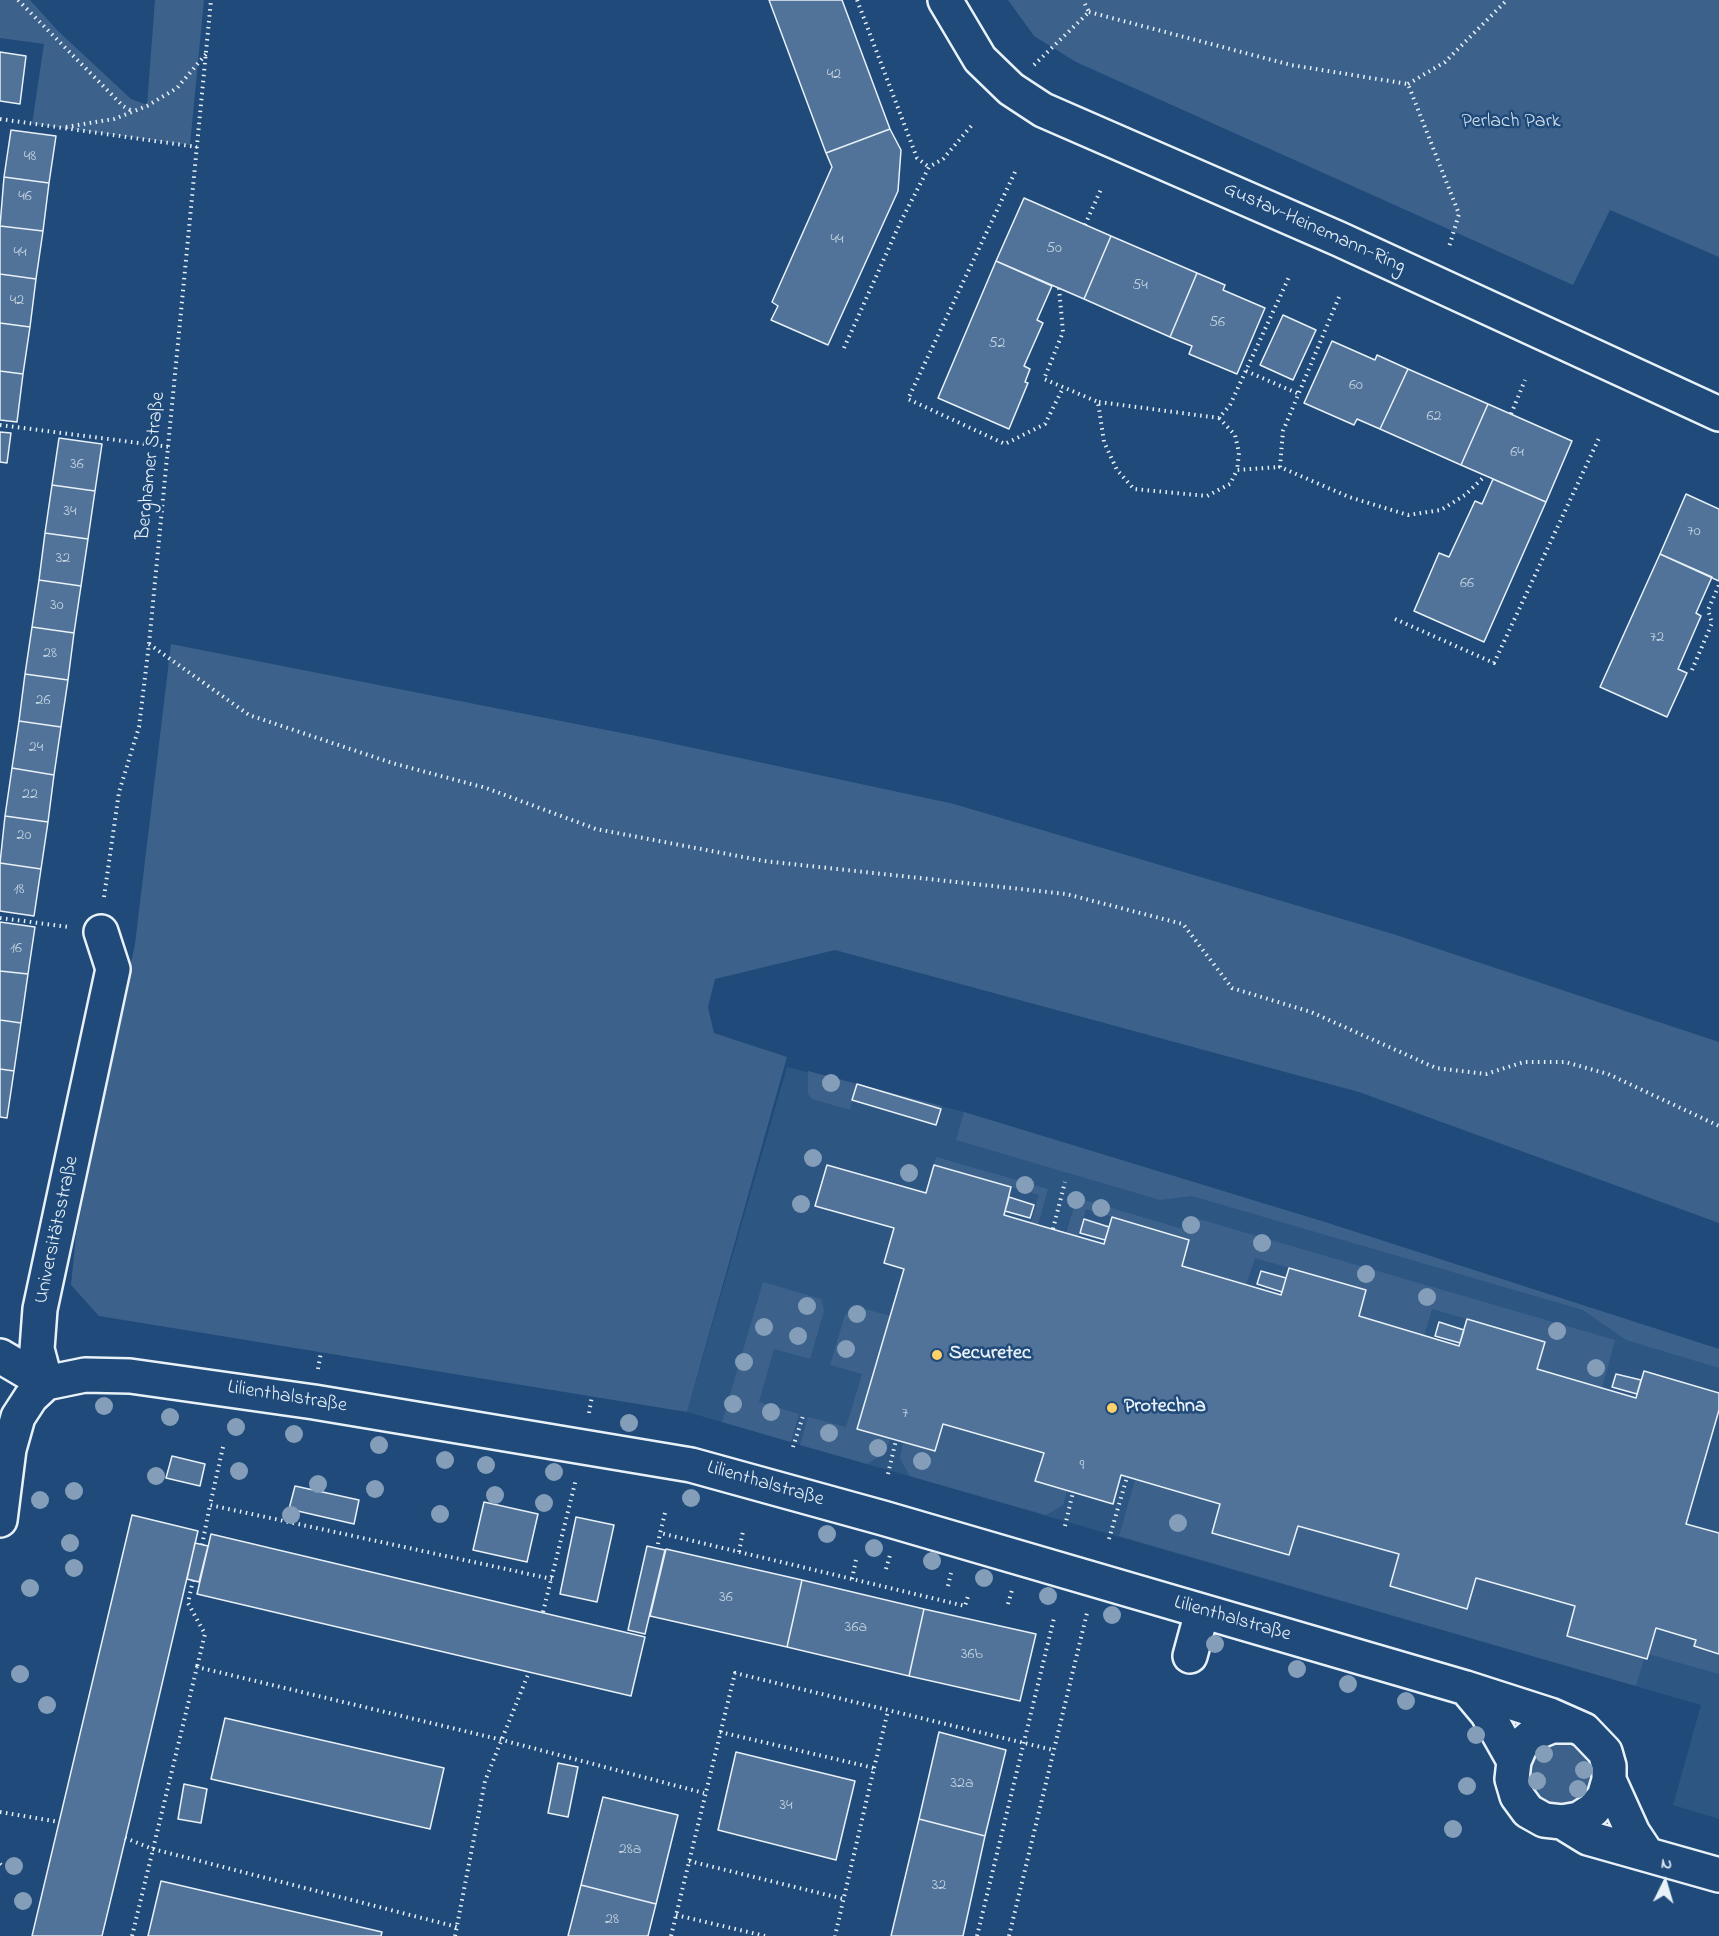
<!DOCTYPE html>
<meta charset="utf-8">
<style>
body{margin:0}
#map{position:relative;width:1719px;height:1936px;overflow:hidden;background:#1f4a7a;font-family:"Indie Flower",sans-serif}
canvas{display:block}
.north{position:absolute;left:1635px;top:1852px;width:60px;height:60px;-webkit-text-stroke:4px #1f4a7a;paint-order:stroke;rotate:5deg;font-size:16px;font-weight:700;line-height:24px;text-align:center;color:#e8f1f8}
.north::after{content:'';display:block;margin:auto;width:21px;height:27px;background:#e8f1f8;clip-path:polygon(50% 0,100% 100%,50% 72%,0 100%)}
</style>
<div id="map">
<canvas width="1719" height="1936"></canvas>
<div class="north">N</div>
</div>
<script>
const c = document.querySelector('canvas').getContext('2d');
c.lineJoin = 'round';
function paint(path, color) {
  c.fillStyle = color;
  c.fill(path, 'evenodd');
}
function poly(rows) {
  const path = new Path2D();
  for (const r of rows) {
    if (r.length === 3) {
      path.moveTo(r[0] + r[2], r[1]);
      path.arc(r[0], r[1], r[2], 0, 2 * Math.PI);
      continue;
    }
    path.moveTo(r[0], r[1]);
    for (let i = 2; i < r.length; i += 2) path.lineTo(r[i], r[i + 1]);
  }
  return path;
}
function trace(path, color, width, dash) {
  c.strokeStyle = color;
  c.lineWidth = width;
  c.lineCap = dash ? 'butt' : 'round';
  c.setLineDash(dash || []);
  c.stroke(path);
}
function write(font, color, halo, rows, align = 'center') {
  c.font = font + ' "Indie Flower",sans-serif';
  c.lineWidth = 5;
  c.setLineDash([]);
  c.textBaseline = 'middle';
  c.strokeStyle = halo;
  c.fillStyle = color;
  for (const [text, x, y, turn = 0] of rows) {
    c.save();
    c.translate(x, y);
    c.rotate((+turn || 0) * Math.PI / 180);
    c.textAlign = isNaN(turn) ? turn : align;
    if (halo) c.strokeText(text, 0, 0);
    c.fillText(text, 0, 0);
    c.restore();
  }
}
paint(poly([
 [787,1067,964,1112,1328,1223,1719,1349,1719,1819,1673,1805,1701,1705,687,1412]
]), '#2e5683');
paint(poly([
 [0,0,30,0,58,31,131,99,147,105,155,0,204,0,190,145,32,124,44,44,0,38],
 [1008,0,1719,0,1719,257,1610,210,1573,285,1076,62,1034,36],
 [171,644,647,738,954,804,1393,934,1719,1042,1719,1223,1359,1092,835,950,715,979,708,1007,714,1033,787,1057,687,1412,99,1316,71,1285,76,1235,135,944],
 [808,1071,942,1106,941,1109,857,1084,850,1110,812,1099,808,1094],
 [964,1112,1328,1223,1719,1349,1719,1368,1626,1340,1583,1310,1192,1196,1160,1200,956,1140],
 [936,1157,1048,1189,1038,1225,1031,1223,1039,1195,934,1165],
 [1077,1198,1190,1231,1195,1218,1615,1340,1602,1388,1537,1369,1467,1319,1432,1309,1424,1336,1359,1316,1366,1290,1255,1258,1246,1285,1182,1266,1189,1239,1086,1209,1078,1236,1066,1233],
 [763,1282,821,1299,824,1311,810,1359,774,1349,759,1402,799,1414,791,1442,722,1422],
 [855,1306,890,1316,857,1429,890,1439,885,1453,867,1464,800,1445,808,1417,846,1427,862,1374,830,1365,845,1315],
 [943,1424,1044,1453,1035,1481,1067,1491,1063,1505,1046,1515,910,1476,900,1458,903,1443,935,1451],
 [1135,1480,1220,1504,1212,1533,1289,1555,1298,1526,1399,1554,1390,1586,1467,1609,1476,1578,1575,1606,1644,1658,1636,1686,1119,1536],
 [1656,1628,1696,1640,1694,1646,1719,1654,1719,1674,1648,1654],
 [1562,1773,33]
]), '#3c628c');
const building = poly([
 [769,0,842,0,890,129,826,153,769,0],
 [0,52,26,56,20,104,0,101,0,52],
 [890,129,901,150,898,191,828,345,771,320,778,306,772,302,832,167,826,153,890,129],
 [11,130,56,136,49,183,4,177,11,130],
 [4,177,49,183,43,231,0,226,4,177],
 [1024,198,1111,236,1084,299,996,261,1024,198],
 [0,226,43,231,36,279,0,274,0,226],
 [1111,236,1197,273,1170,337,1084,299,1111,236],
 [996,261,1052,286,1037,320,1043,323,1024,366,1030,369,1025,382,1028,383,1009,429,938,398,996,261],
 [1197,273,1225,285,1223,290,1265,308,1237,374,1189,354,1192,346,1170,337,1197,273],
 [0,274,36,279,30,327,0,323,0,274],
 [1283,315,1316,330,1293,380,1260,365,1283,315],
 [0,323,30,327,23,374,0,371,0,323],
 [1332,341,1375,360,1377,355,1408,369,1380,429,1357,419,1354,425,1304,403,1332,341],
 [1408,369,1488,404,1461,465,1380,429,1408,369],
 [0,371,23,374,17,422,0,420,0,371],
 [1488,404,1572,441,1546,502,1461,465,1488,404],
 [0,432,11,433,7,463,0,462,0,432],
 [59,438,102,444,95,491,52,485,59,438],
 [1493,479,1546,502,1484,642,1414,611,1439,553,1449,557,1475,501,1482,504,1493,479],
 [52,485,95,491,88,539,45,533,52,485],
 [1686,494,1719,509,1719,581,1660,554,1686,494],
 [45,533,88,539,81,586,39,580,45,533],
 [1660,554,1712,577,1696,613,1701,616,1678,669,1687,673,1667,717,1600,687,1660,554],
 [39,580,81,586,74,633,32,627,39,580],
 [32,627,74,633,68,680,25,674,32,627],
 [25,674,68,680,61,727,19,721,25,674],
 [19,721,61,727,54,775,12,768,19,721],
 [12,768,54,775,48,822,5,816,12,768],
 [5,816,48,822,41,869,0,863,5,816],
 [0,863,41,869,34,916,0,911,0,863],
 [0,922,35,927,28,974,0,971,0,922],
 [0,971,28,974,21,1023,0,1020,0,971],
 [0,1020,21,1023,14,1071,0,1069,0,1020],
 [0,1069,14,1071,7,1118,0,1117,0,1069],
 [857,1084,941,1109,936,1125,852,1100,857,1084],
 [827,1165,926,1193,934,1165,1011,1187,1004,1215,1038,1225,1104,1244,1112,1217,1189,1240,1182,1266,1281,1295,1289,1268,1366,1290,1359,1316,1459,1346,1467,1319,1545,1342,1537,1369,1636,1398,1644,1371,1719,1393,1719,1410,1686,1524,1719,1533,1719,1654,1694,1646,1696,1640,1656,1628,1647,1659,1567,1636,1575,1606,1476,1578,1467,1609,1390,1586,1399,1554,1298,1526,1289,1555,1212,1533,1220,1504,1121,1475,1113,1504,1035,1481,1044,1453,943,1424,935,1451,857,1429,904,1269,884,1263,894,1228,815,1206,827,1165],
 [1009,1197,1034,1205,1030,1218,1005,1211,1009,1197],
 [1084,1219,1109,1227,1105,1240,1080,1233,1084,1219],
 [1261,1271,1286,1278,1282,1292,1257,1284,1261,1271],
 [1439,1322,1464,1330,1460,1343,1435,1336,1439,1322],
 [1616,1374,1641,1380,1637,1394,1612,1387,1616,1374],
 [172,1456,205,1464,200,1486,166,1478,172,1456],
 [295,1486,359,1500,354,1524,289,1509,295,1486],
 [484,1502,538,1514,527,1562,473,1550,484,1502],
 [132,1515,198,1531,134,1803,102,1936,32,1936,132,1515],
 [576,1517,614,1525,597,1602,560,1594,576,1517],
 [211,1534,645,1637,631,1696,197,1594,211,1534],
 [195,1543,208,1546,199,1582,187,1579,195,1543],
 [647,1546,665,1550,645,1634,628,1630,647,1546],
 [666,1549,802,1580,787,1647,650,1616,666,1549],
 [802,1580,924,1609,909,1676,787,1647,802,1580],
 [924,1609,1036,1634,1020,1701,909,1676,924,1609],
 [225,1718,444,1768,430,1829,211,1779,225,1718],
 [939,1732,1006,1750,985,1836,919,1819,939,1732],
 [736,1752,855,1781,836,1860,718,1830,736,1752],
 [558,1763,578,1767,568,1817,548,1813,558,1763],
 [184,1784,207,1789,201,1823,178,1819,184,1784],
 [603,1797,678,1815,656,1904,581,1885,603,1797],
 [919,1819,985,1836,963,1936,891,1936,919,1819],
 [161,1881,382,1932,381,1936,148,1936,161,1881],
 [581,1885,656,1904,648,1936,568,1936,581,1885]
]);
paint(building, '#517399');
trace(building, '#e8f1f8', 1.5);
const minor = poly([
 [945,0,980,59,1011,89,1043,110,1339,239,1719,414],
 [0,1356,46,1383],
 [46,1383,85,1375,130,1376,314,1402,691,1465,883,1518,1466,1688,1550,1715,1584,1730,1605,1752,1609,1766,1609,1780,1604,1797,1593,1810,1579,1819,1562,1822,1544,1820,1528,1811,1517,1796,1512,1779,1514,1761,1521,1745,1535,1733,1552,1726,1570,1726],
 [46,1383,37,1349,40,1309,113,969,101,932],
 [0,1520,9,1449,18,1417,31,1397,46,1383],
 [1190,1656,1202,1612],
 [1466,1688,1487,1713,1514,1761],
 [1609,1780,1633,1833,1647,1854],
 [1562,1822,1588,1838,1719,1875]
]);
trace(minor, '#e8f1f8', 38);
trace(poly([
 [18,0,123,106,132,111],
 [857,0,917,158,929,167],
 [1089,12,1291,65,1408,84,1459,214,1449,247],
 [1034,65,1089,12,1083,0],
 [1408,84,1445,62,1507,0],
 [0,119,197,147],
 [66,127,114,119,147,106,177,88,206,54],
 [1015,172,908,399,1005,444,1045,424,1063,388],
 [1085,225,1101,189],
 [1059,288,1063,332,1044,379,1098,402,1104,442,1117,470,1134,489,1207,496,1230,484,1237,470,1280,467],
 [1339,297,1283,431,1280,467,1349,497,1408,515,1441,510,1465,495,1485,476],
 [844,348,901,221,929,167,943,159,972,125],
 [1246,371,1299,394],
 [1099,402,1219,418,1230,405,1290,275],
 [1511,414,1525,380],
 [1219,418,1235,435,1239,453,1237,470],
 [0,425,170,447],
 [1395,619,1494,663,1600,436],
 [149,644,249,715,392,763,486,788,596,829,764,861,1066,894,1183,924,1232,988,1311,1012,1436,1068,1486,1074,1524,1062,1565,1062,1608,1074,1719,1126],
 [1692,670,1712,623,1708,610,1719,585],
 [104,897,119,792,139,727,149,644,211,0],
 [0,918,69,927],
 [1053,1229,1065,1182],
 [318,1369,321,1352],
 [589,1413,592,1396],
 [223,1447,210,1505,552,1579],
 [793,1447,804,1413],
 [888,1474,896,1440],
 [665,1513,660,1533,965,1606,969,1593],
 [1065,1526,1073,1492],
 [1109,1539,1127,1477],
 [658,1544,660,1533],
 [202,1545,210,1505],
 [739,1552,743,1531],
 [886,1569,890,1555],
 [852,1579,856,1560],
 [193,1580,188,1603,205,1634,197,1667],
 [948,1586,951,1573],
 [1008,1604,1012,1590],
 [543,1612,576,1479],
 [720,1732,874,1768,835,1936],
 [874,1768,888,1711],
 [0,1812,59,1822],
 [125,1838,153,1849,457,1927],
 [689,1861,844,1899],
 [0,1864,1,1865],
 [676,1915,765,1936],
 [132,1936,197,1667,502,1740,704,1793],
 [455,1936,485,1781,529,1672],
 [671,1936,735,1673,1053,1750],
 [977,1936,1054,1618],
 [1009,1936,1087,1613]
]), '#e8f1f8', 4, [1.5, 4.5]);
trace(minor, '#1f4a7a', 33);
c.fillStyle = '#849eb9';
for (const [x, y] of [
 [831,1083],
 [813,1158],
 [909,1173],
 [1025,1185],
 [1076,1200],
 [801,1204],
 [1101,1208],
 [1191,1225],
 [1262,1243],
 [1366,1274],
 [1427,1297],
 [807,1306],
 [857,1314],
 [764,1327],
 [1557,1331],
 [798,1336],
 [846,1349],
 [744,1362],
 [1596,1368],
 [733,1404],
 [104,1406],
 [771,1412],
 [170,1417],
 [629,1423],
 [236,1427],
 [829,1433],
 [294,1434],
 [379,1445],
 [878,1448],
 [445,1460],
 [922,1461],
 [486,1465],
 [239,1471],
 [554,1472],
 [156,1476],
 [318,1484],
 [375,1489],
 [74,1491],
 [495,1495],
 [691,1498],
 [40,1500],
 [544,1503],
 [440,1514],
 [291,1515],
 [1178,1523],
 [827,1534],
 [70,1543],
 [874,1548],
 [932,1561],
 [74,1568],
 [984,1578],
 [30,1588],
 [1048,1596],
 [1112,1615],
 [1215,1644],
 [1297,1669],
 [20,1674],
 [1348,1684],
 [1406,1701],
 [47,1705],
 [1476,1735],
 [1544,1754],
 [1584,1770],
 [1537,1781],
 [1467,1786],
 [1578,1789],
 [1453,1829],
 [14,1866],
 [23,1901]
]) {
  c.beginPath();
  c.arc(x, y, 9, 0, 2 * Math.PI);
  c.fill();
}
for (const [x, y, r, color] of [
 [937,1355,6,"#ffd166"],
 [1112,1408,6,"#ffd166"]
]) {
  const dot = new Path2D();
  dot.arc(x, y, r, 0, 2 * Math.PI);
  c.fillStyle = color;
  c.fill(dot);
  trace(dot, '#1f4a7a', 2);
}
write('16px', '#c2d2e0', null, [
 ["42",834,75],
 ["48",30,157],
 ["46",25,197],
 ["44",837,240],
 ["50",1054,249],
 ["44",20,253],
 ["54",1140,286],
 ["42",17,301],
 ["56",1217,323],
 ["52",997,344],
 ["60",1356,386],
 ["62",1434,417],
 ["64",1517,453],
 ["36",77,465],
 ["34",70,512],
 ["70",1694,532],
 ["32",63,559],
 ["66",1467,584],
 ["30",57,606],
 ["72",1657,638],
 ["28",50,654],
 ["26",43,701],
 ["24",36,748],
 ["22",30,795],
 ["20",24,836],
 ["18",19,890],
 ["16",16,949],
 ["7",905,1414],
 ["9",1082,1466],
 ["36",726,1598],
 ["36a",856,1628],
 ["36b",972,1655],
 ["32a",962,1784],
 ["34",786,1806],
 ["28a",630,1850],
 ["32",939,1886],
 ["28",612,1920]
]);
write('20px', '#d7e3ed', '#1f4a7a', [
 ["Perlach Park",1511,123]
]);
write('20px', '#e8f1f8', '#1f4a7a', [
 ["Gustav-Heinemann-Ring",1314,229,24],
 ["Berghamer Straße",152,466,-84],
 ["Universitätsstraße",58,1230,-78],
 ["Lilienthalstraße",287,1398,9],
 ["Lilienthalstraße",765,1485,16],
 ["Lilienthalstraße",1232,1620,16]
]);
write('bold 20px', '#e8f1f8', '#1f4a7a', [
 ["Securetec",949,1355],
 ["Protechna",1124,1408]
], 'left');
</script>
